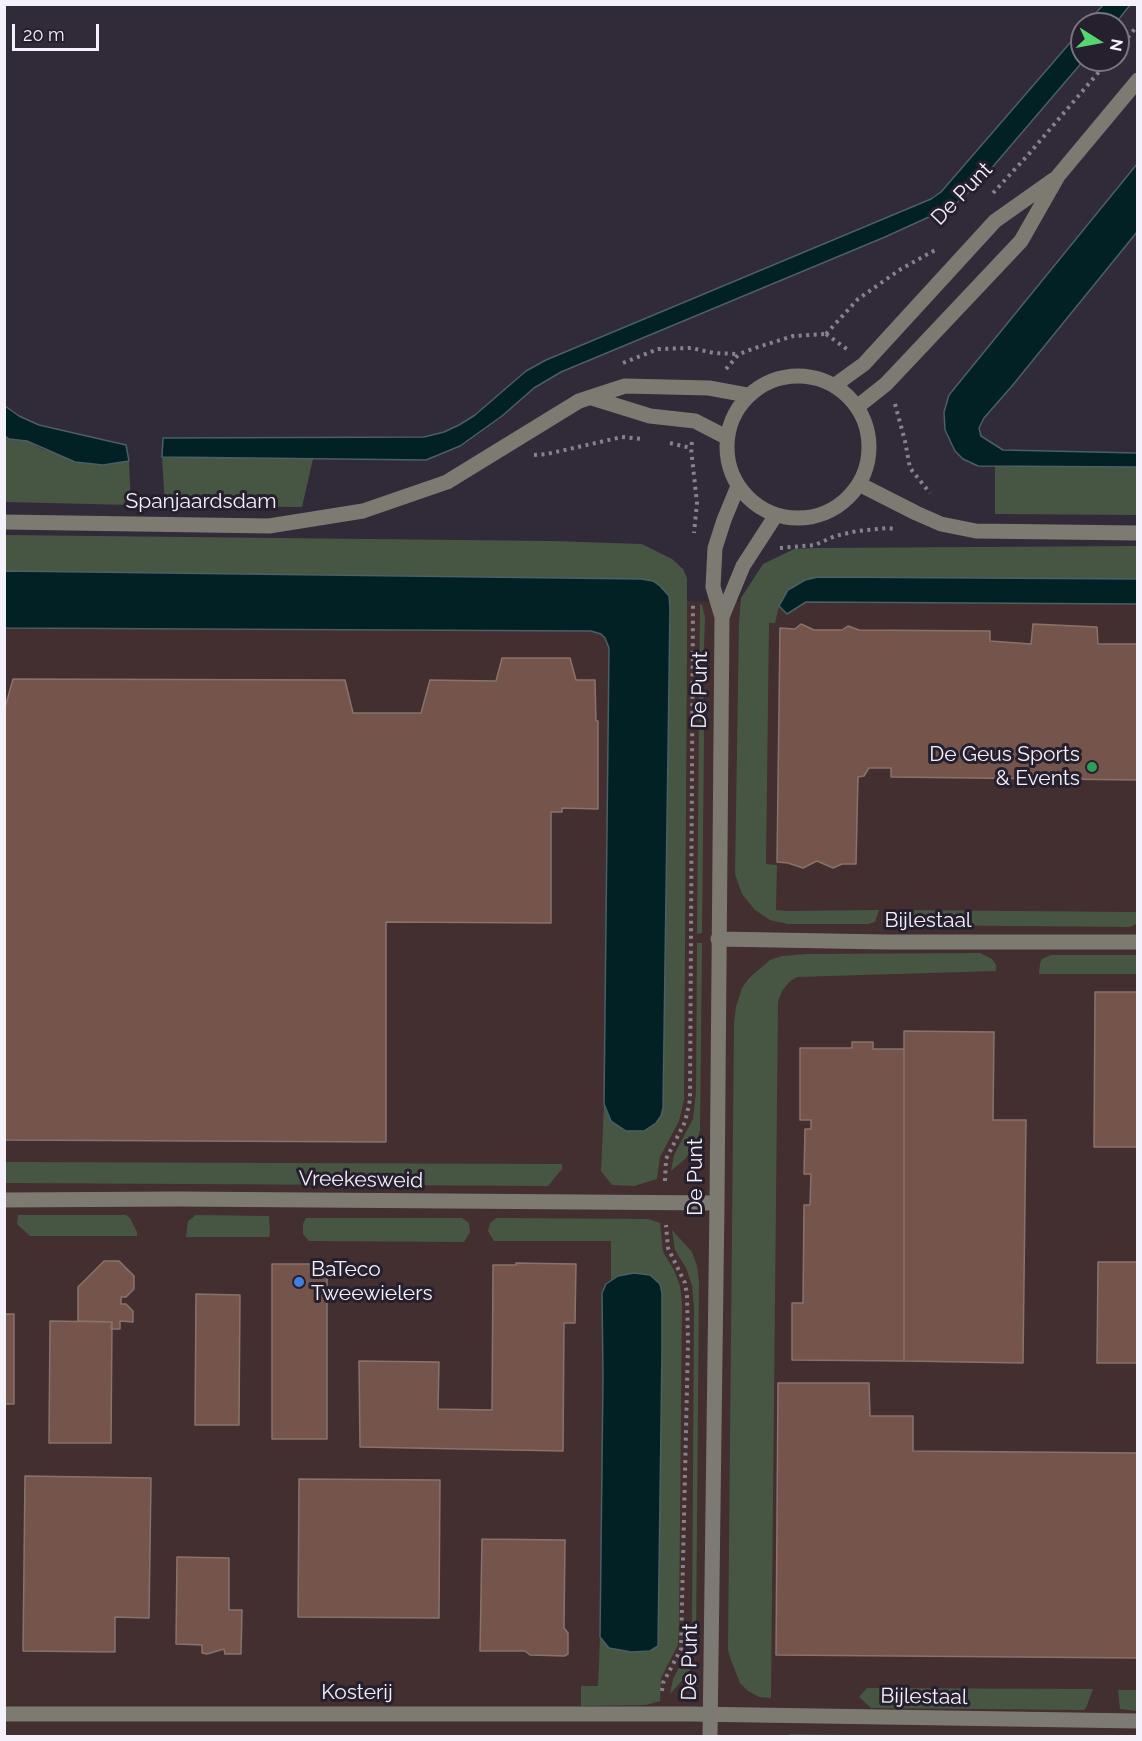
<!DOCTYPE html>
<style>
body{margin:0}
#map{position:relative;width:1142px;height:1741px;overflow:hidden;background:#302a39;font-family:Raleway,sans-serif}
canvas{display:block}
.frame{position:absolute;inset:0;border:6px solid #f5f1fb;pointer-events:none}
.north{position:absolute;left:1070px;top:12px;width:60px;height:60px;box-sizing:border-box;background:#26202e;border:2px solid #797480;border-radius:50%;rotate:101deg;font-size:16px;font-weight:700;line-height:24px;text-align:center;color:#f5f1fb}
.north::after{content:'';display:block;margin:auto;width:21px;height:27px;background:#56d671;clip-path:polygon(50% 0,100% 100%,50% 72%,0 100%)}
.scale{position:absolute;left:12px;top:24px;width:87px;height:27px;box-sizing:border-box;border:3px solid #f5f1fb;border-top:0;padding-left:8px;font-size:18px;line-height:21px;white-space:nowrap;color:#f5f1fb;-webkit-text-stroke:4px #26202e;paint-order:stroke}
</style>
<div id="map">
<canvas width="1142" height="1741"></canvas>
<div class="frame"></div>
<div class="north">N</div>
<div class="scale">20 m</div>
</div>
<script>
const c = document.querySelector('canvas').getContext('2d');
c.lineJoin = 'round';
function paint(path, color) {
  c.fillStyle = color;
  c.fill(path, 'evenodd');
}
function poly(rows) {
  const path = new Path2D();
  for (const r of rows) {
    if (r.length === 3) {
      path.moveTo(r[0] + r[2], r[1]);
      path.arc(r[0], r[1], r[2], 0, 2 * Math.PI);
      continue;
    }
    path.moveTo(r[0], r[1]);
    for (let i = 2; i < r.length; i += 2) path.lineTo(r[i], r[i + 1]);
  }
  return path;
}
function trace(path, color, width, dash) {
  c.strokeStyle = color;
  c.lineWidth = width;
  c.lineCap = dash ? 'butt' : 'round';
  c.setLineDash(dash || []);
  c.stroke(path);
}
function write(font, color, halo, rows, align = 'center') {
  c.font = font + ' Raleway,sans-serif';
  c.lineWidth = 6;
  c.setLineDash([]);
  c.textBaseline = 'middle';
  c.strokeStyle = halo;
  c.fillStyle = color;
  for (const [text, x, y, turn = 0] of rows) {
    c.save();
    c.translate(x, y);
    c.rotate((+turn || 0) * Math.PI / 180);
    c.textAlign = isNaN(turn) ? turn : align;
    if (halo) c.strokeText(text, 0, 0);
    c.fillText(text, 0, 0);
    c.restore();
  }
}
paint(poly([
 [5,597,1137,604,1137,1736,5,1736]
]), '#432e30');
paint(poly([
 [5,436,9,439,27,441,42,449,103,465,129,461,131,505,5,502],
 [162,457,313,459,302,507,165,506],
 [995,466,1137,467,1137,515,995,514],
 [5,535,552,541,642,544,672,559,683,569,687,578,687,655,684,1100,679,1121,660,1157,657,1179,634,1186,612,1185,601,1171,604,1104,611,1121,663,1108,669,596,653,581,641,579,5,571],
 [1137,546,1137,585,818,577,779,606,775,623,769,623,766,864,777,865,776,910,788,911,879,910,875,922,868,924,788,924,770,920,755,910,742,894,735,874,739,623,741,598,763,564,794,549,815,548],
 [700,604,702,605,705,617,703,680,704,739,702,933,697,934],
 [893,910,1137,912,1138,921,1135,925,1129,927,907,925,897,921,894,917],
 [697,943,702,943,700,1130,697,1141,692,1149,685,1159,671,1171,674,1155,693,1119,696,1092],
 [980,953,992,959,996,965,996,971,797,977,789,982,782,991,778,1002,771,1698,759,1697,748,1691,740,1683,731,1660,728,1650,734,1022,736,1007,742,988,749,978,770,960,782,956,806,954],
 [1051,955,1137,955,1137,974,1039,974,1040,963,1042,959],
 [5,1162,562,1164,562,1169,548,1186,5,1183],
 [18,1215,126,1215,130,1218,137,1232,137,1236,30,1236,17,1224],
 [196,1215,269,1216,270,1233,269,1237,186,1237,188,1221],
 [306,1218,462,1218,469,1223,470,1232,464,1242,309,1241,303,1234,303,1224],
 [496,1218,648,1219,660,1223,663,1252,674,1270,680,1286,682,1303,679,1626,678,1645,661,1678,660,1701,646,1705,581,1706,581,1686,598,1686,600,1637,609,1648,658,1645,662,1351,662,1293,660,1284,618,1276,611,1281,611,1241,494,1241,488,1231,490,1223],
 [672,1230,692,1252,697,1266,699,1281,696,1646,689,1673,670,1694,673,1679,689,1649,692,1629,694,1308,692,1285,686,1268,675,1250],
 [867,1688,1093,1689,1086,1708,1084,1710,871,1708,859,1697],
 [1118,1690,1137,1690,1137,1711,1120,1709],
 [791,1734,914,1736,784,1736]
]), '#475643');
const water = poly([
 [1103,5,1103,4,1130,5,1115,24,1086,24,1103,5],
 [1082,29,1082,60,1084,60,978,184,953,206,885,237,561,372,534,388,502,416,460,446,426,460,162,457,163,438,424,437,444,432,459,425,475,415,526,371,546,360,931,199,941,192,1082,29],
 [1137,164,1137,232,1012,386,984,418,979,428,981,436,1003,450,1137,453,1137,467,978,466,963,459,955,451,945,430,944,412,949,395,1137,164],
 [5,406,19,416,39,425,126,445,129,461,103,465,75,462,27,441,9,439,5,436,5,406],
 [5,571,641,579,653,581,660,586,669,596,670,608,663,1108,661,1116,656,1123,644,1131,626,1131,611,1121,604,1104,609,648,605,638,601,634,591,631,5,628,5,571],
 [818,577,1137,579,1137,604,806,602,787,614,779,606,788,590,805,580,818,577],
 [634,1273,650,1275,660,1284,662,1293,662,1351,658,1646,650,1651,631,1652,609,1648,600,1637,603,1378,602,1293,606,1284,618,1276,634,1273]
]);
paint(water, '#022125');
trace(water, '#4b5f65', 1.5);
const building = poly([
 [801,624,814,630,842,630,848,626,859,630,990,631,990,641,1031,644,1033,624,1097,627,1098,644,1138,644,1138,780,891,777,891,768,869,768,864,776,858,777,856,864,842,864,833,868,817,861,803,868,788,863,777,862,780,628,795,629,801,624],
 [502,658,570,658,576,680,595,680,596,721,598,721,598,809,562,808,562,812,551,812,551,923,386,922,386,1142,4,1140,4,711,13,679,345,680,353,713,421,713,430,680,496,681,502,658],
 [1095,992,1138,992,1138,1147,1094,1147,1095,992],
 [904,1031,994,1032,993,1120,1026,1120,1023,1363,904,1361,904,1031],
 [852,1042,873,1042,873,1049,904,1049,904,1361,792,1360,792,1303,803,1303,804,1205,810,1205,811,1174,804,1174,805,1129,811,1129,811,1120,800,1120,800,1048,852,1048,852,1042],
 [104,1261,119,1261,134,1276,134,1289,126,1297,121,1297,121,1304,126,1304,133,1311,133,1322,120,1321,120,1329,111,1329,112,1322,78,1321,78,1287,104,1261],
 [1098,1262,1138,1262,1138,1363,1097,1363,1098,1262],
 [516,1263,576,1264,575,1323,564,1323,563,1451,360,1447,359,1361,439,1362,438,1409,492,1410,493,1265,516,1265,516,1263],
 [272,1264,327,1264,327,1439,272,1439,272,1264],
 [196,1294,240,1295,239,1425,195,1425,196,1294],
 [4,1314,14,1314,14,1404,4,1404,4,1314],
 [50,1321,112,1322,111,1443,49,1443,50,1321],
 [778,1383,869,1383,870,1416,913,1416,913,1451,1138,1453,1138,1658,776,1655,778,1383],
 [25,1476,151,1478,149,1618,115,1617,115,1652,23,1651,25,1476],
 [299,1479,440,1480,439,1618,298,1617,299,1479],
 [482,1539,565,1540,564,1628,568,1633,568,1654,565,1656,530,1655,525,1651,480,1651,482,1539],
 [177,1557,229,1558,229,1610,242,1610,241,1654,225,1654,224,1649,207,1654,202,1653,202,1645,176,1644,177,1557]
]);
paint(building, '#75554b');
trace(building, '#88736c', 1.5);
trace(poly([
 [1118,49,1138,25],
 [993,193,1028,155,1109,60],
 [826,334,858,299,901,269,937,249],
 [826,334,848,350],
 [623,363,658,349,691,348,714,353,738,354],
 [726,369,739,354,755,348,793,336,826,334],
 [895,404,905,441,910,468,930,493],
 [692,442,691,448,697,503,694,533],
 [670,443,691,448],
 [534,455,547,454,622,437,642,439],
 [780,548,815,545,835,536,857,531,887,528,895,529],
 [665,1181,666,1159,685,1122,690,1100,693,603],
 [662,1691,663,1683,681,1649,688,1343,687,1295,685,1283,668,1248,666,1225]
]), '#87828f', 4, [3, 4.5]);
trace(poly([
 [798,447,71],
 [835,385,864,364,995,221,1053,180],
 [592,398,650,416,695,421,726,437],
 [857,407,886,384,1021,241,1058,176,1138,80],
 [859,484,916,513,941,524,976,531,1138,533],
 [4,522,269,526,363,511,447,482,579,401,625,386,709,388,747,395],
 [722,617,743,566,776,515],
 [718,939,886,942,1138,942],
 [4,1200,178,1199,717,1203],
 [4,1714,691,1714,1138,1721],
 [710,1736,717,1203,722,617,713,587,715,548,724,520,738,486]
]), '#7d7a72', 15);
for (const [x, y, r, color] of [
 [1092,767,6,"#2e9e5b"],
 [299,1282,6,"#3f7fe0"]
]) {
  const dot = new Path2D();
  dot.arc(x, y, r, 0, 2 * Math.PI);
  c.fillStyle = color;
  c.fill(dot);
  trace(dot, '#26202e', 2);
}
write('21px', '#f5f1fb', '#26202e', [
 ["De Punt",962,194,-46],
 ["Spanjaardsdam",201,502],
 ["De Punt",700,690,-89],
 ["Bijlestaal",928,921],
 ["De Punt",696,1177,-90],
 ["Vreekesweid",361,1180,1],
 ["De Punt",690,1662,-89],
 ["Kosterij",357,1693],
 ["Bijlestaal",924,1697,1]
]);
write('21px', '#f5f1fb', '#26202e', [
 ["De Geus Sports",1080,755],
 ["& Events",1080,779],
 ["BaTeco",311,1270,"left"],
 ["Tweewielers",311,1294,"left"]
], 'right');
</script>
